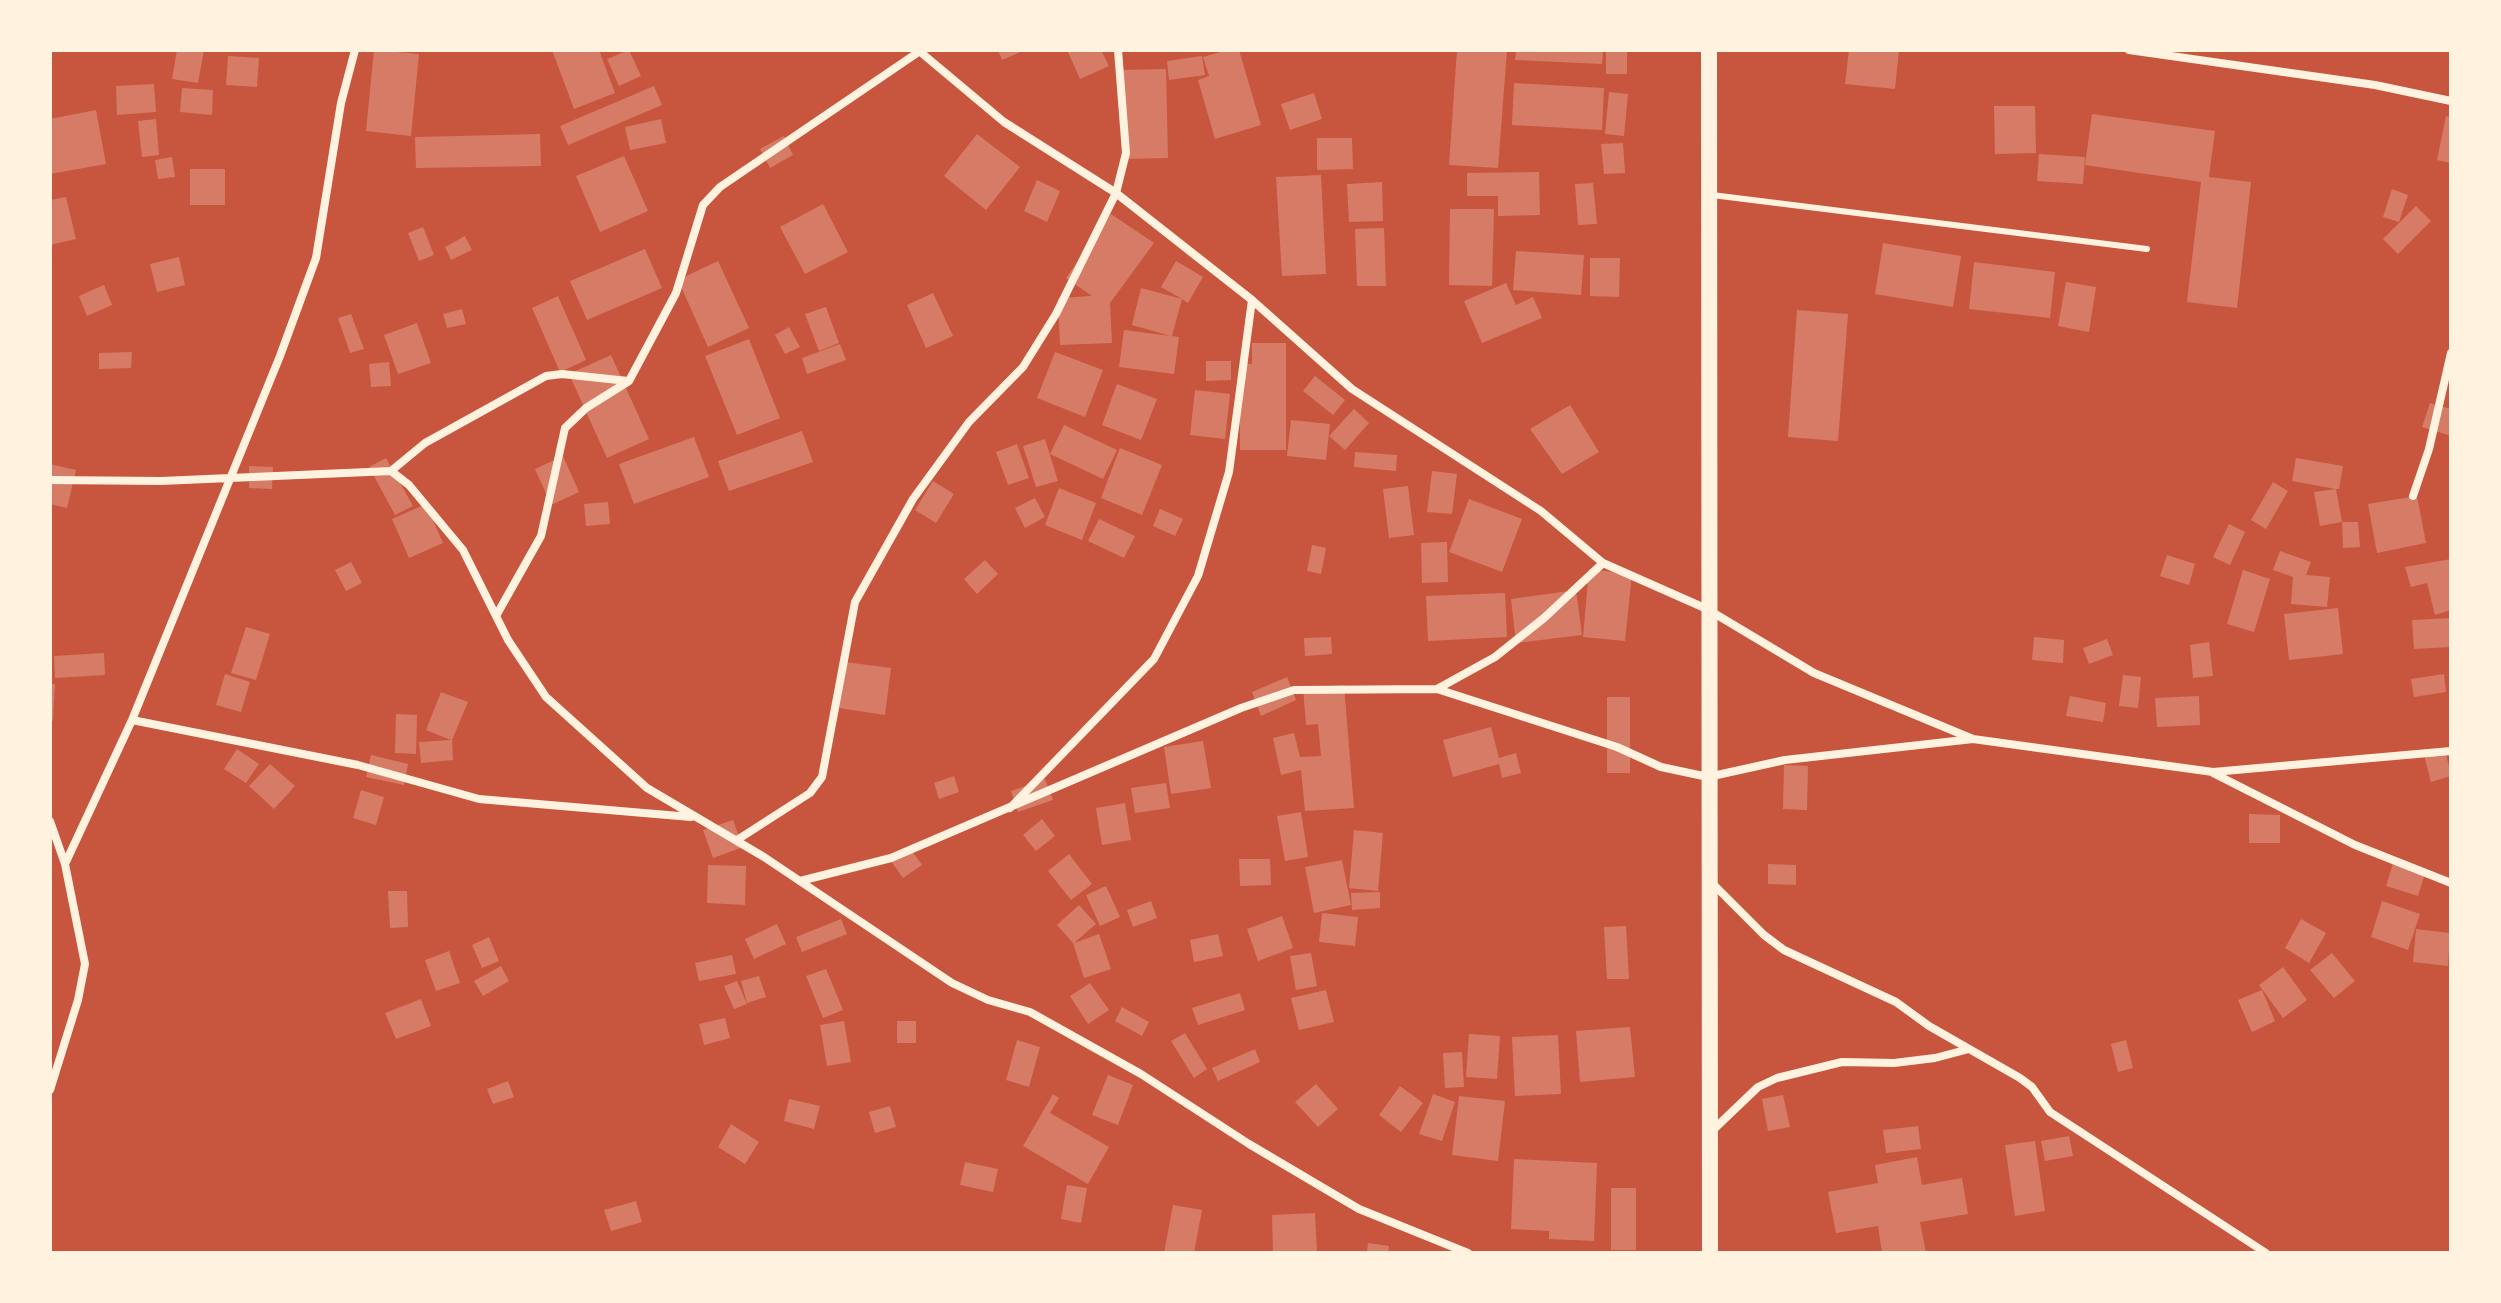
<!DOCTYPE html>
<style>
body{margin:0}
#map{position:relative;width:2501px;height:1303px;overflow:hidden;background:#c8553d;font-family:"Alegreya Sans",sans-serif}
canvas{display:block}
.frame{position:absolute;inset:0;border:52px solid #fff3e0;pointer-events:none}
</style>
<div id="map">
<canvas width="2501" height="1303"></canvas>
<div class="frame"></div>
</div>
<script>
const c = document.querySelector('canvas').getContext('2d');
c.lineJoin = 'round';
function paint(path, color) {
  c.fillStyle = color;
  c.fill(path, 'evenodd');
}
function poly(rows) {
  const path = new Path2D();
  for (const r of rows) {
    path.moveTo(r[0], r[1]);
    for (let i = 2; i < r.length; i += 2) path.lineTo(r[i], r[i + 1]);
  }
  return path;
}
function trace(path, color, width, dash) {
  c.strokeStyle = color;
  c.lineWidth = width;
  c.lineCap = dash ? 'butt' : 'round';
  c.setLineDash(dash || []);
  c.stroke(path);
}
paint(poly([
 [177,50,204,50,198,83,172,79],
 [374,50,419,54,411,136,366,131],
 [552,50,599,50,615,93,574,109],
 [629,50,641,76,619,86,607,59],
 [998,50,1025,50,1002,60],
 [1067,50,1101,50,1109,66,1080,79],
 [1227,50,1239,50,1261,125,1215,139,1198,80,1209,76,1203,57],
 [1457,50,1507,50,1498,168,1449,165],
 [1516,50,1603,50,1602,64,1515,60],
 [1606,50,1627,50,1627,74,1606,74],
 [1849,50,1899,50,1895,89,1845,84],
 [228,56,259,58,257,87,226,85],
 [1202,56,1205,75,1169,80,1167,61],
 [1166,69,1168,158,1123,159,1121,70],
 [1514,83,1604,88,1602,130,1512,125],
 [154,84,156,112,117,115,116,86],
 [654,86,662,105,568,145,560,126],
 [182,88,213,90,212,115,180,112],
 [1609,92,1628,94,1624,136,1605,134],
 [1314,93,1322,119,1290,130,1281,104],
 [1994,106,2035,106,2036,153,1995,154],
 [96,110,106,164,50,174,50,119],
 [2092,114,2215,131,2209,177,2251,182,2237,308,2187,302,2201,182,2085,165],
 [2446,116,2451,117,2451,163,2437,160],
 [156,119,159,155,142,157,138,121],
 [661,119,666,143,630,150,625,127],
 [540,134,541,166,416,168,415,137],
 [977,134,1020,167,986,210,944,176],
 [784,136,793,155,770,168,760,149],
 [1317,138,1352,138,1353,169,1317,170],
 [1623,143,1625,173,1604,174,1601,144],
 [2039,154,2085,157,2083,184,2037,181],
 [624,156,648,211,600,232,576,176],
 [172,157,175,177,158,179,155,160],
 [190,169,225,169,225,205,190,205],
 [1539,172,1540,215,1498,216,1498,196,1467,196,1467,173],
 [1321,175,1326,274,1282,276,1276,177],
 [1037,180,1060,191,1047,222,1024,211],
 [1382,182,1383,221,1349,222,1347,184],
 [1593,183,1597,224,1578,225,1575,184],
 [2392,189,2408,195,2399,222,2383,217],
 [66,197,76,239,50,245,50,200],
 [823,204,848,252,805,274,780,227],
 [2416,206,2431,221,2398,254,2383,239],
 [1450,209,1494,209,1492,286,1449,285],
 [1111,214,1154,243,1110,303,1112,343,1060,345,1058,298,1092,296,1066,278],
 [423,227,434,255,419,261,408,233],
 [1384,228,1386,286,1357,286,1355,229],
 [465,236,472,250,451,260,445,247],
 [1883,243,1961,256,1953,307,1875,294],
 [645,249,662,288,587,320,570,281],
 [1516,251,1584,255,1581,295,1513,290],
 [179,257,185,285,157,292,150,264],
 [1590,258,1620,258,1619,297,1590,296],
 [718,261,749,328,708,347,678,280],
 [1176,261,1203,277,1188,303,1182,299,1172,336,1179,337,1174,374,1119,367,1124,330,1171,336,1132,325,1141,288,1182,299,1161,287],
 [1974,262,2055,272,2050,318,1969,309],
 [2066,282,2096,287,2089,332,2058,326],
 [1506,283,1516,305,1533,297,1542,318,1482,343,1464,301],
 [104,285,112,305,87,316,79,296],
 [933,293,953,336,926,348,907,305],
 [558,296,586,360,560,372,532,308],
 [826,307,839,343,819,351,805,314],
 [462,309,466,324,447,328,443,314],
 [1797,310,1848,314,1838,441,1788,437],
 [351,314,364,349,350,353,338,318],
 [417,323,431,363,398,374,384,335],
 [789,327,800,347,785,354,775,335],
 [749,339,780,418,737,435,705,356],
 [1252,343,1286,343,1286,450,1240,450,1240,364,1252,364],
 [840,344,846,360,807,374,802,358],
 [132,352,131,368,99,369,99,353],
 [1055,352,1103,370,1085,417,1037,398],
 [611,355,649,439,607,458,569,374],
 [1206,361,1231,361,1231,380,1206,381],
 [389,362,391,386,371,387,369,364],
 [1315,376,1345,400,1333,415,1303,391],
 [1117,384,1157,399,1141,440,1102,425],
 [1195,390,1230,394,1225,439,1190,435],
 [2430,403,2451,409,2451,436,2422,427],
 [1570,405,1599,452,1562,474,1530,429],
 [1354,409,1369,423,1345,450,1329,436],
 [1291,420,1330,424,1326,460,1287,456],
 [1064,425,1117,450,1103,479,1050,454],
 [802,431,813,462,729,491,718,461],
 [694,437,709,477,634,504,619,464],
 [1045,439,1058,481,1036,487,1023,446],
 [1017,444,1029,478,1008,485,996,452],
 [1120,448,1162,465,1142,515,1101,498],
 [1355,452,1397,455,1396,471,1354,467],
 [563,456,579,492,551,505,535,469],
 [386,458,413,506,395,515,369,467],
 [2296,458,2343,466,2339,489,2336,489,2342,522,2320,526,2314,492,2336,489,2292,481],
 [50,464,76,470,67,508,50,504],
 [249,466,273,467,272,489,249,488],
 [1432,471,1457,474,1452,514,1427,512],
 [933,481,954,494,936,523,915,510],
 [2273,482,2288,491,2266,529,2251,520],
 [1408,486,1414,535,1389,538,1383,489],
 [1059,488,1096,503,1082,540,1045,525],
 [2417,496,2426,543,2377,553,2368,504],
 [1035,498,1045,517,1025,528,1015,508],
 [1469,499,1522,519,1502,572,1449,552],
 [608,502,610,524,586,526,584,504],
 [426,504,443,543,409,558,392,519],
 [1160,509,1183,519,1175,536,1153,526],
 [1099,519,1135,536,1124,558,1088,541],
 [2342,522,2358,522,2360,547,2343,548],
 [2229,524,2245,532,2230,565,2213,557],
 [1447,542,1448,582,1422,583,1421,543],
 [1312,545,1326,548,1321,574,1307,571],
 [2280,551,2311,562,2306,575,2330,577,2327,607,2291,604,2293,577,2273,570],
 [2167,555,2195,564,2189,585,2160,576],
 [2451,559,2451,610,2435,615,2427,583,2411,587,2405,567],
 [985,560,998,574,977,594,964,579],
 [351,562,362,583,346,591,335,570],
 [1589,569,1632,574,1625,641,1583,637],
 [2243,570,2270,579,2254,632,2227,624],
 [1576,590,1582,635,1516,643,1511,599],
 [1505,593,1507,637,1428,641,1426,596],
 [2338,608,2343,654,2289,660,2284,614],
 [2451,618,2451,647,2414,649,2412,620],
 [246,627,270,634,256,680,231,673],
 [1331,637,1332,654,1305,656,1304,638],
 [2034,637,2064,640,2063,663,2032,660],
 [2107,639,2113,655,2089,664,2083,648],
 [2209,642,2213,676,2193,678,2190,645],
 [104,653,105,675,55,678,54,656],
 [845,662,891,668,885,715,839,708],
 [225,674,250,682,241,712,216,705],
 [2444,674,2446,692,2414,697,2411,679],
 [2123,675,2141,677,2138,708,2119,706],
 [1287,677,1296,700,1261,716,1252,692],
 [50,684,55,684,53,721,50,721],
 [1344,685,1354,808,1305,811,1301,770,1281,775,1273,738,1294,733,1300,757,1321,756,1318,724,1306,725,1303,688],
 [441,692,468,702,452,740,453,760,421,763,419,742,451,740,426,730],
 [2070,696,2106,703,2103,722,2066,716],
 [2199,696,2200,725,2157,727,2155,698],
 [1607,697,1630,697,1630,773,1607,773],
 [396,714,417,715,416,754,395,753],
 [1491,727,1499,758,1516,753,1521,773,1502,778,1499,764,1453,777,1443,740],
 [1203,741,1211,788,1171,794,1164,747],
 [237,749,259,764,246,783,224,769],
 [2445,749,2451,776,2431,782,2424,755],
 [371,755,408,764,404,785,366,777],
 [270,764,295,786,274,809,249,786],
 [1784,765,1808,766,1807,810,1783,809],
 [954,776,959,792,939,799,934,783],
 [1045,779,1053,800,1018,812,1011,791],
 [1166,783,1170,808,1135,813,1131,788],
 [361,790,384,797,376,825,353,818],
 [1125,803,1131,840,1102,845,1096,808],
 [1301,812,1308,857,1285,861,1277,816],
 [2249,814,2280,815,2280,843,2249,843],
 [1042,819,1055,836,1036,851,1023,835],
 [733,820,743,847,713,858,703,830],
 [1354,830,1383,833,1378,891,1349,888],
 [909,847,922,865,903,878,891,861],
 [1069,854,1092,884,1071,900,1048,871],
 [1239,859,1270,859,1271,885,1240,886],
 [1342,860,1351,905,1314,913,1305,867],
 [2394,860,2426,870,2418,896,2386,886],
 [1768,864,1796,865,1796,885,1768,884],
 [708,865,746,866,745,905,707,903],
 [1106,886,1120,917,1100,926,1086,895],
 [388,891,407,891,408,927,390,928],
 [1380,892,1380,908,1352,910,1351,893],
 [1151,901,1157,918,1133,927,1127,910],
 [2382,901,2420,914,2408,950,2371,937],
 [1079,905,1096,924,1074,943,1099,934,1111,969,1084,978,1073,943,1057,925],
 [1322,913,1358,917,1355,946,1319,942],
 [1282,916,1293,948,1258,961,1247,929],
 [841,919,847,934,802,952,796,937],
 [2301,919,2326,933,2309,963,2285,948],
 [777,924,786,944,754,959,745,939],
 [1626,926,1629,979,1607,979,1604,927],
 [2416,929,2450,933,2448,966,2413,962],
 [1218,934,1223,956,1194,962,1190,940],
 [489,937,499,961,482,968,472,945],
 [449,951,460,983,436,991,425,960],
 [1311,953,1317,986,1296,990,1290,956],
 [2332,953,2355,981,2334,998,2310,970],
 [732,955,736,974,699,981,695,963],
 [501,966,509,981,483,996,474,981],
 [2283,967,2307,1000,2283,1018,2259,985],
 [826,969,843,1010,823,1018,806,976],
 [759,976,766,997,747,1003,741,981],
 [737,981,747,1004,734,1009,724,986],
 [1090,983,1109,1010,1088,1024,1070,996],
 [1326,990,1334,1022,1299,1030,1291,998],
 [2262,990,2275,1021,2252,1032,2238,1000],
 [1240,993,1245,1010,1198,1025,1192,1008],
 [421,999,431,1026,396,1039,385,1013],
 [1122,1007,1149,1022,1142,1036,1115,1021],
 [725,1018,730,1038,704,1045,699,1024],
 [844,1021,851,1062,827,1066,820,1025],
 [897,1021,916,1021,916,1043,897,1043],
 [1630,1027,1635,1077,1580,1082,1576,1031],
 [1185,1033,1207,1069,1194,1078,1171,1041],
 [1469,1034,1500,1036,1497,1079,1466,1077],
 [1558,1035,1561,1094,1515,1096,1512,1037],
 [1017,1040,1040,1047,1029,1087,1006,1080],
 [2126,1040,2133,1068,2118,1072,2111,1044],
 [1255,1049,1260,1062,1218,1081,1212,1068],
 [1462,1052,1464,1087,1445,1088,1443,1053],
 [1108,1075,1133,1085,1118,1125,1092,1115],
 [508,1081,514,1097,493,1104,487,1089],
 [1316,1084,1338,1109,1318,1127,1295,1102],
 [1400,1086,1423,1103,1401,1132,1379,1115],
 [1053,1094,1059,1098,1050,1113,1109,1147,1088,1184,1023,1146],
 [1433,1094,1455,1102,1442,1141,1419,1134],
 [1783,1095,1790,1127,1768,1131,1762,1099],
 [1459,1096,1505,1101,1498,1161,1452,1155],
 [789,1099,820,1106,814,1129,784,1121],
 [890,1106,896,1127,875,1133,869,1112],
 [731,1124,759,1142,745,1164,718,1147],
 [1918,1126,1921,1149,1886,1153,1883,1130],
 [2069,1136,2073,1156,2045,1161,2041,1141],
 [2035,1141,2045,1211,2015,1216,2005,1145],
 [1917,1157,1922,1185,1962,1178,1968,1214,1920,1222,1926,1253,1882,1253,1878,1226,1836,1233,1828,1192,1878,1183,1875,1165],
 [1514,1159,1597,1163,1594,1241,1549,1239,1549,1231,1511,1229],
 [965,1162,998,1169,993,1192,960,1185],
 [1067,1185,1087,1188,1081,1223,1061,1219],
 [1611,1188,1636,1188,1636,1250,1611,1250],
 [636,1201,642,1222,611,1231,604,1210],
 [1173,1205,1202,1210,1194,1253,1164,1253],
 [1315,1213,1317,1253,1273,1253,1272,1215],
 [1368,1243,1389,1246,1388,1253,1367,1253]
]), '#d67c66');
trace(poly([
 [1712,195,2147,249]
]), '#fff3e0', 6);
trace(poly([
 [918,50,1004,122,1116,193,1252,300,1352,389,1541,511,1603,563,1707,609,1814,673,1973,739],
 [2129,50,2375,85,2451,101],
 [391,471,425,443,546,376,562,374,628,381],
 [50,480,161,481,391,471,409,485,463,550,508,640,546,697,647,788,764,857,952,983,988,1000,1030,1012,1141,1074,1249,1144,1359,1209,1468,1253],
 [2413,496,2429,449,2451,353],
 [496,616,541,536,565,428,586,408,629,381,676,293,703,205,720,187,920,51],
 [1437,689,1617,747,1661,767,1708,777,1785,760,1973,739,2213,772,2451,751],
 [132,720,358,765,479,799,691,817],
 [2213,773,2355,845,2451,883],
 [1010,808,1154,659,1198,576,1229,472,1252,300],
 [50,821,65,864,85,964,78,1000,50,1090],
 [737,840,810,793,822,777,855,602,913,499,969,422,1023,367,1056,314,1116,193,1126,153,1118,50],
 [65,864,132,720,280,356,316,258,341,103,355,50],
 [800,881,891,858,1241,708,1294,690,1437,689,1495,657,1544,618,1603,563],
 [1712,883,1764,935,1784,950,1896,1002,1929,1026,2020,1078,2032,1087,2050,1112,2266,1253],
 [1713,1130,1758,1087,1777,1078,1842,1062,1894,1063,1935,1058,1969,1049]
]), '#fff3e0', 8);
trace(poly([
 [1709,50,1710,1253]
]), '#fff3e0', 16);
</script>
